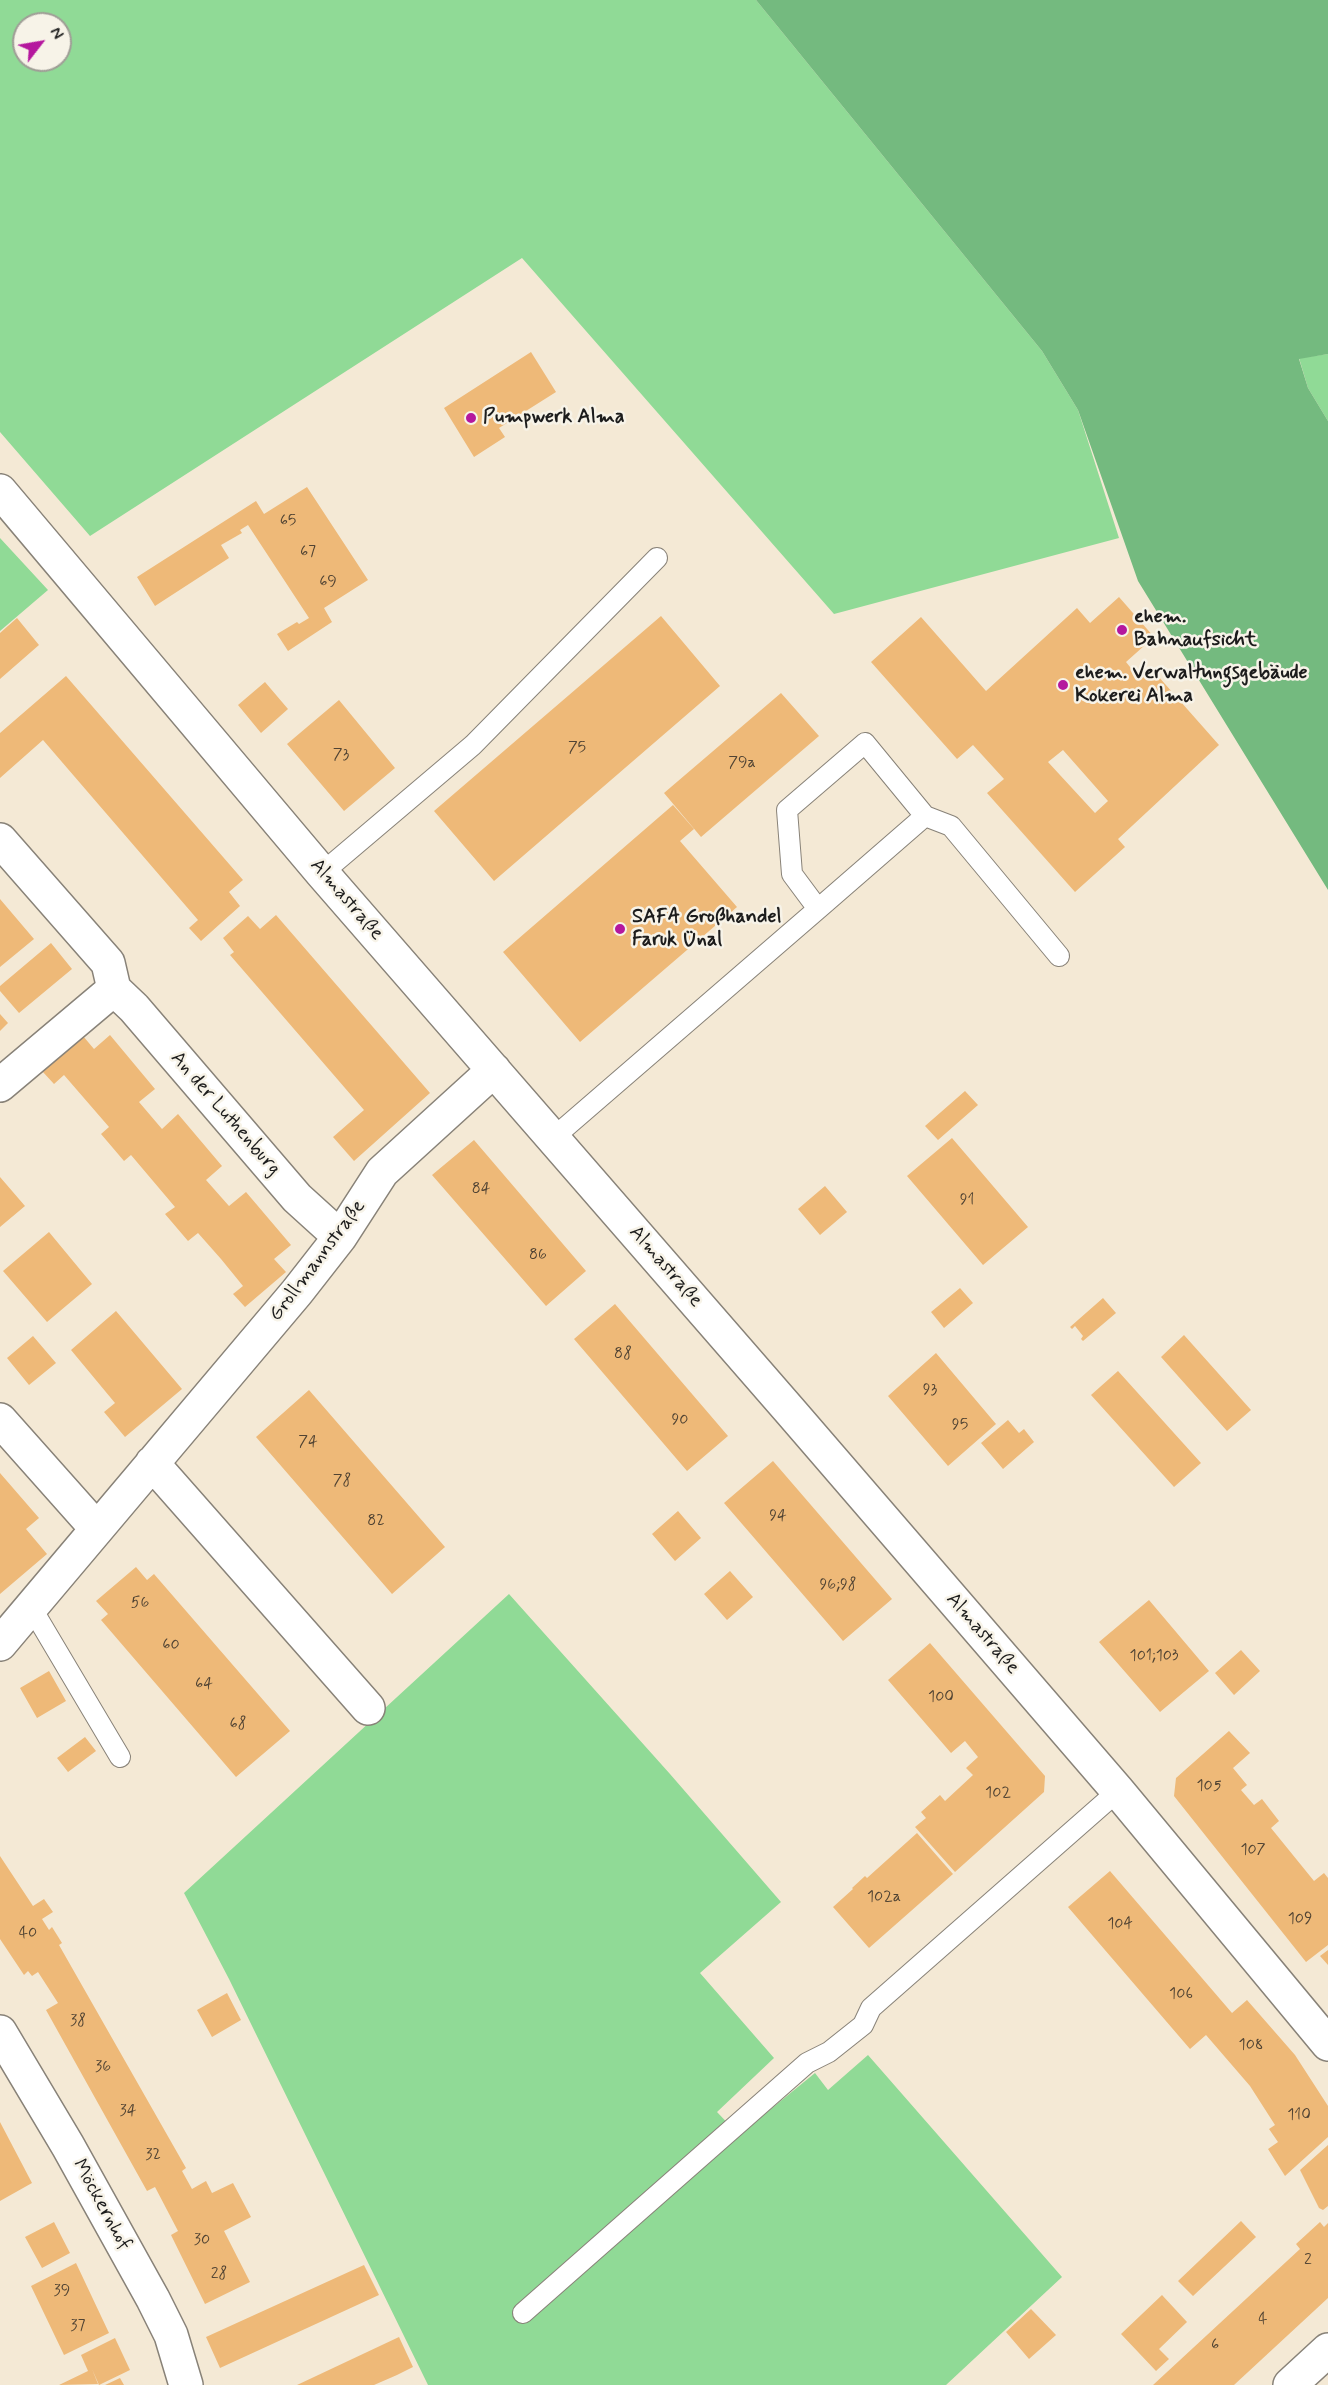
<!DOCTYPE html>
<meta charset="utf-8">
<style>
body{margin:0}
#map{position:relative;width:1328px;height:2385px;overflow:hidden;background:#f4e9d5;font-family:Mynerve,sans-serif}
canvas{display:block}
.north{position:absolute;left:12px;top:12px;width:60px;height:60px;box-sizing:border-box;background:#f7f3e8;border:2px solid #9f9d96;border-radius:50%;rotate:59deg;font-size:16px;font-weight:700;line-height:24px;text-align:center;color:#1c1c1c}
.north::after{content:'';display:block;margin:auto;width:21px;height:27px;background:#b5179e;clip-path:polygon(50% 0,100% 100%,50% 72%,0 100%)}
</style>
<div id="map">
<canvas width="1328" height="2385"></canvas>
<div class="north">N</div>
</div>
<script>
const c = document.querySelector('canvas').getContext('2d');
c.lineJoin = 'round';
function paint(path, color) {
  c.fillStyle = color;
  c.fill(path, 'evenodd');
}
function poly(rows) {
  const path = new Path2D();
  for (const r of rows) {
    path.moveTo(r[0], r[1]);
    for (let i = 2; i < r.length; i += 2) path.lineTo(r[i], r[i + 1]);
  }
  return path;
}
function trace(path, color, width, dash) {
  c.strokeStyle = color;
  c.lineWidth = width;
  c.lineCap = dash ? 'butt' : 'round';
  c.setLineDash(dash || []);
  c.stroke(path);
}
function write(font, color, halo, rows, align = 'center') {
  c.font = font + ' Mynerve,sans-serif';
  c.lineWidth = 5;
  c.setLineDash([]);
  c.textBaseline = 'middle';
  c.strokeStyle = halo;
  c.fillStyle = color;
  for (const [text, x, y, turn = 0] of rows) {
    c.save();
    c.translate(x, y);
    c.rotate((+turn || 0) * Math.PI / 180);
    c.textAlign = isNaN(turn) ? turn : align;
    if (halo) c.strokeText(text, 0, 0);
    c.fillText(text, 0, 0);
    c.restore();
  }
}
paint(poly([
 [0,0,756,0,1042,351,1078,410,1119,538,834,614,522,258,90,536,0,432],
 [24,24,60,24,60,60,24,60],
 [1328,354,1328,421,1308,388,1299,358],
 [0,538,48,590,0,631],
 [509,1594,670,1774,781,1902,700,1973,774,2058,717,2112,739,2135,815,2073,828,2090,868,2055,1062,2277,946,2385,428,2385,229,1979,184,1893]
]), '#90da96');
paint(poly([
 [756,0,1328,0,1328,354,1299,359,1308,388,1328,421,1328,890,1138,581,1078,410,1042,351]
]), '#74ba7f');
paint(poly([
 [531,352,556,392,499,428,505,437,474,457,444,408],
 [307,487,368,580,324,608,332,622,288,651,277,634,297,622,299,624,309,618,248,525,240,530,242,533,221,545,229,558,155,606,137,577,256,501,264,514],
 [1119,597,1154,637,1126,662,1139,678,1150,667,1219,745,1118,839,1125,847,1075,892,987,793,1004,779,973,745,957,759,871,662,921,617,986,691,1077,608,1090,623],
 [1063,750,1108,801,1095,813,1048,762],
 [661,616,720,686,494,881,434,811],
 [17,618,39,645,0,679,0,633],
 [66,676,243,880,229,892,240,906,201,941,189,928,198,920,43,740,0,778,0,733],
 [265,682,288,709,261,733,238,705],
 [781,693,819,736,701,837,664,793],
 [339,700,395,768,344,811,287,744],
 [673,805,694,829,680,841,737,907,580,1042,503,952],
 [0,899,34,939,0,967],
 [276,915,430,1093,354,1161,333,1137,364,1110,230,955,234,952,223,938,248,916,260,929],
 [51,943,72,969,19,1013,0,991,0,986],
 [0,1014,8,1023,0,1031],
 [110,1035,155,1089,139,1102,162,1129,178,1114,222,1166,206,1180,229,1206,246,1192,291,1245,274,1259,286,1272,245,1307,233,1294,243,1286,221,1259,198,1233,188,1241,165,1214,175,1207,131,1155,124,1161,101,1134,109,1127,64,1075,54,1084,42,1071,83,1036,94,1049],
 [965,1091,978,1105,938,1140,925,1126],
 [952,1138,1028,1227,983,1265,907,1176],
 [474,1140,586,1271,546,1306,432,1175],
 [0,1177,25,1206,0,1227],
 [825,1186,847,1212,820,1235,798,1209],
 [49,1232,92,1284,47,1322,3,1271],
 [960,1288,973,1303,944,1328,931,1312],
 [1103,1298,1116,1313,1083,1341,1081,1339,1083,1336,1075,1326,1072,1329,1070,1327],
 [615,1304,728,1436,687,1471,574,1339],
 [116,1311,182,1389,125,1437,104,1412,115,1403,71,1350],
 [1184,1335,1251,1410,1227,1431,1161,1357],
 [33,1336,56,1363,29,1385,7,1358],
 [936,1353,996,1424,948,1466,888,1396],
 [1118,1371,1201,1463,1174,1487,1091,1395],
 [309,1390,445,1547,392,1594,256,1437],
 [1008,1420,1019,1433,1024,1429,1034,1442,1003,1469,981,1443],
 [773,1461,892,1599,843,1641,724,1503],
 [0,1473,39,1518,26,1529,47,1554,0,1594],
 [678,1511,701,1538,675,1561,652,1534],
 [136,1567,147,1580,154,1574,290,1731,236,1777,101,1620,108,1614,96,1601],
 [730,1571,753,1597,727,1620,704,1594],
 [1149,1600,1209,1671,1160,1712,1099,1642],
 [930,1643,1045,1776,1044,1792,955,1872,915,1827,926,1818,921,1812,940,1795,945,1801,973,1775,966,1768,978,1757,965,1741,951,1753,888,1680],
 [1241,1650,1260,1671,1234,1695,1215,1673],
 [49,1671,66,1701,37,1718,20,1688],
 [1229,1731,1250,1753,1233,1768,1247,1785,1241,1790,1254,1805,1262,1799,1279,1821,1271,1828,1314,1881,1324,1873,1328,1878,1328,1945,1306,1962,1174,1796,1176,1778],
 [85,1737,96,1751,68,1772,57,1758],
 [917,1833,953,1874,869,1948,833,1907,853,1889,852,1888,865,1876,867,1878],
 [0,1856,33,1906,44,1899,53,1912,42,1919,49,1930,52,1927,62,1943,59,1945,186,2168,182,2171,192,2189,206,2181,212,2193,233,2183,251,2217,224,2231,250,2282,205,2304,171,2235,178,2231,155,2187,147,2191,46,2010,58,2003,38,1972,32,1976,28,1971,24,1975,0,1939],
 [1110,1871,1232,2013,1247,2000,1295,2055,1328,2106,1328,2137,1285,2176,1268,2149,1278,2142,1269,2129,1275,2125,1250,2086,1206,2035,1190,2049,1068,1907],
 [1328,1950,1328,1965,1320,1956],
 [227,1993,241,2020,212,2037,197,2010],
 [0,2122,32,2183,0,2201],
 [1328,2145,1328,2206,1323,2210,1319,2208,1300,2170],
 [1241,2221,1256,2237,1193,2296,1178,2281],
 [54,2222,70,2253,42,2268,25,2237],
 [1320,2222,1324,2227,1328,2223,1328,2298,1234,2385,1153,2385,1300,2249,1296,2244],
 [76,2263,109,2333,64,2355,31,2286],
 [364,2265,379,2295,220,2368,206,2337],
 [1162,2295,1187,2322,1159,2349,1169,2359,1156,2371,1121,2334],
 [1031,2309,1056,2335,1029,2359,1006,2332],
 [399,2337,413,2367,397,2375,374,2385,297,2385],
 [115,2338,130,2370,99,2385,92,2369,98,2384,59,2385,88,2371,81,2355],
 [120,2378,124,2385,105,2385]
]), '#eeb978');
const service = poly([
 [925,816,951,826,1059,956],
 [322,873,473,745,657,558],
 [553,1138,818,909,792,874,787,810,865,743,925,816,818,909],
 [31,1607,120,1757],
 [523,2313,807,2063,829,2052,863,2025,871,2008,1118,1791]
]);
const minor = poly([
 [0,491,322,873,791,1412,1118,1791,1328,2044],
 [0,840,108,963,114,989,134,1008,297,1198,340,1237],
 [0,1085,114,989],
 [0,1420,97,1529],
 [152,1463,368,1708],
 [0,1644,297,1292,340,1237,382,1172,494,1070],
 [0,2032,68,2146,153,2299,171,2335,186,2385],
 [1290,2385,1328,2350]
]);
trace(service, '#888278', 22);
trace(minor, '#888278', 36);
trace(service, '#fff', 20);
trace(minor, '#fff', 33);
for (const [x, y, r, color] of [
 [471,418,6,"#b5179e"],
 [1122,630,6,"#b5179e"],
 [1063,685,6,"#b5179e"],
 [620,929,6,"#b5179e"]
]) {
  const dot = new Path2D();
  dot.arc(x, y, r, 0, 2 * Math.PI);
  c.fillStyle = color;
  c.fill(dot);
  trace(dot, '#f7f3e8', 2);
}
write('16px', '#504333', null, [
 ["65",288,522],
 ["67",308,553],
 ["69",328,583],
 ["75",577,749],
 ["73",341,756],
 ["79a",742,764],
 ["84",481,1190],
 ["91",967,1201],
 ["86",538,1256],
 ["88",623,1355],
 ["93",930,1391],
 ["90",680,1421],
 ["95",960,1426],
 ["74",308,1443],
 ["78",342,1482],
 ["94",778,1517],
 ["82",376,1522],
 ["96;98",838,1586],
 ["56",140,1604],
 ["60",171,1646],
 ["101;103",1154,1657],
 ["64",204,1685],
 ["100",941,1698],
 ["68",238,1725],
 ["105",1209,1787],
 ["102",998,1794],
 ["107",1253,1851],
 ["102a",884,1898],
 ["109",1300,1920],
 ["104",1120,1925],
 ["40",28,1934],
 ["106",1181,1995],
 ["38",78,2022],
 ["108",1251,2046],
 ["36",103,2068],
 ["34",128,2112],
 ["110",1299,2116],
 ["32",153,2156],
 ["30",202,2241],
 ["2",1308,2261],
 ["28",219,2275],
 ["39",62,2292],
 ["4",1263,2320],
 ["37",78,2327],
 ["6",1215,2346]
]);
write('bold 20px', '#1c1c1c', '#f7f3e8', [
 ["Pumpwerk Alma",483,418],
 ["ehem.",1134,618],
 ["Bahnaufsicht",1134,641],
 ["ehem. Verwaltungsgebäude",1075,674],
 ["Kokerei Alma",1075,697],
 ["SAFA Großhandel",632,918],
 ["Faruk Ünal",632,941]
], 'left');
write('20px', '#1c1c1c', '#f7f3e8', [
 ["Almastraße",346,900,49],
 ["An der Luthenburg",225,1114,49],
 ["Grollmannstraße",318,1261,-53],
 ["Almastraße",665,1267,49],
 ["Almastraße",982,1634,49],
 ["Möckernhof",101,2205,61]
]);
</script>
